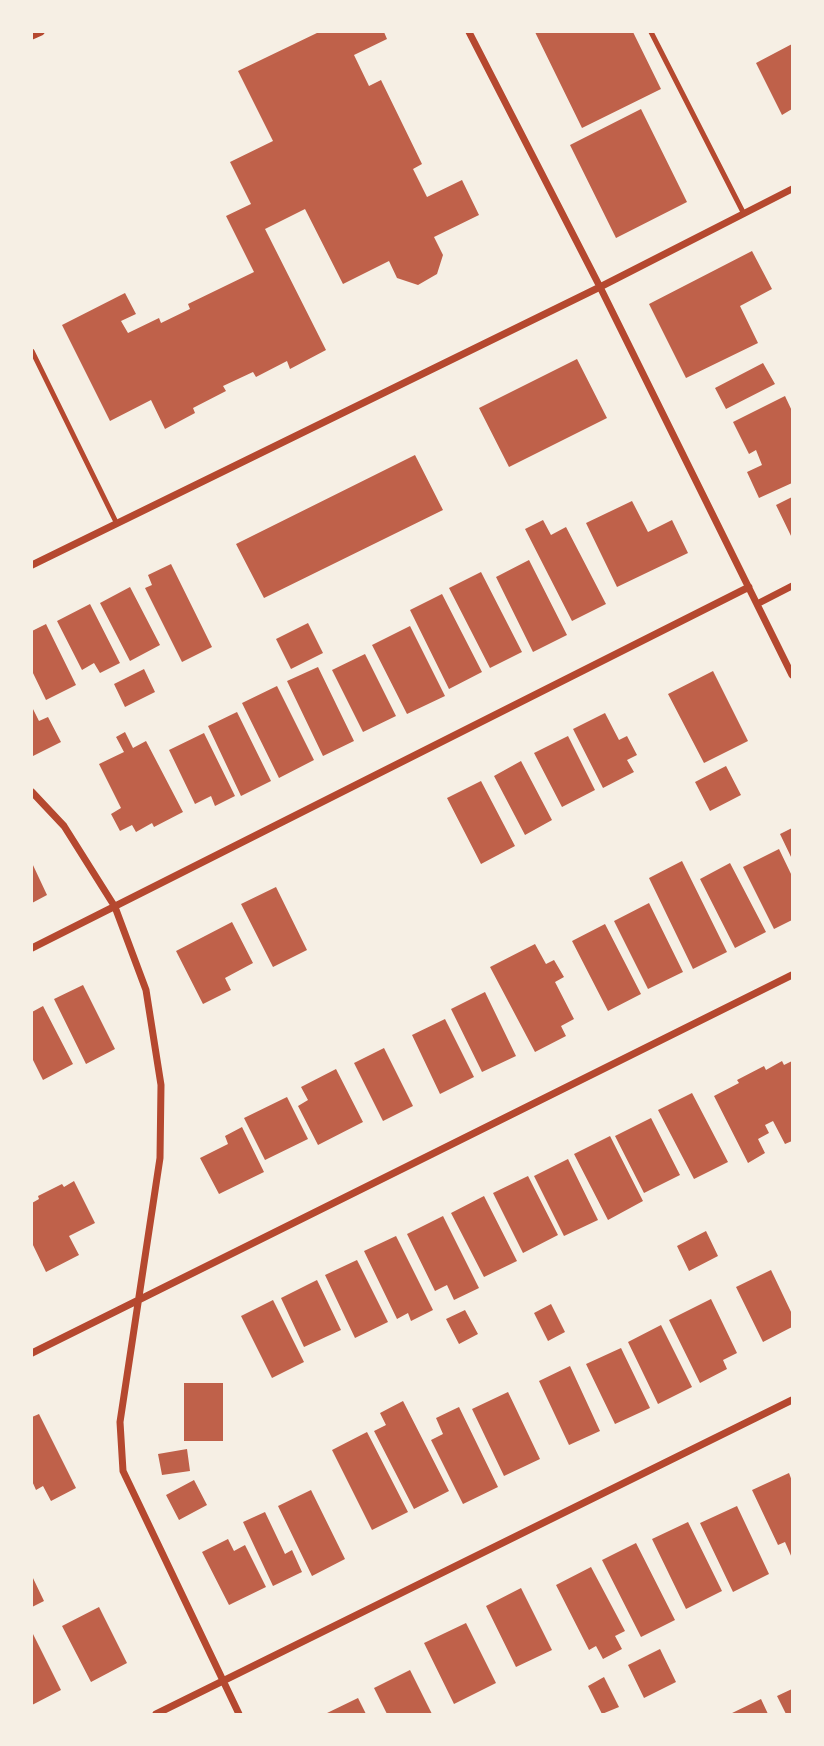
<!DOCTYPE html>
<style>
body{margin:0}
#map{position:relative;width:824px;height:1746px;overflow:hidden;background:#f6efe4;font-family:Barlow,sans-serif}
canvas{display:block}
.frame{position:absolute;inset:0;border:33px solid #f6efe4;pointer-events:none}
</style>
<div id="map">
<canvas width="824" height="1746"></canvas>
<div class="frame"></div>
</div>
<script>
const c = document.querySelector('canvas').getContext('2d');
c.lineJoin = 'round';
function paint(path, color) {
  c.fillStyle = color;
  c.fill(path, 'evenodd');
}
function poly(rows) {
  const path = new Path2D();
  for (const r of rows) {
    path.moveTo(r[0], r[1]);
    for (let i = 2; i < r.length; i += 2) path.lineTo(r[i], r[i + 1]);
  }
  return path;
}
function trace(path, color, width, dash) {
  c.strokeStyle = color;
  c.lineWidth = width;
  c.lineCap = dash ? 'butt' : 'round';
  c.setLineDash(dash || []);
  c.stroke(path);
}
paint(poly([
 [319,32,384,32,387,39,354,55,369,86,381,80,422,164,413,169,427,197,462,180,479,215,434,237,443,255,437,274,418,285,397,278,389,261,343,284,305,209,265,229,326,350,290,369,287,361,256,377,253,372,223,386,226,391,193,408,195,413,165,429,151,400,110,421,62,325,125,293,136,314,121,321,128,333,159,318,161,323,190,309,188,304,254,272,226,216,251,204,230,162,273,141,238,71],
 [535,32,633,32,661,89,582,128],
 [792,44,792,109,782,115,756,63],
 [641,109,687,202,616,238,570,145],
 [752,251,772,289,740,306,758,343,686,378,649,304],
 [577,359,607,418,509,467,479,408],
 [763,363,775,384,726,409,715,388],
 [785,396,792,411,792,483,759,498,747,472,762,465,756,450,749,454,733,422],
 [415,455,443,510,264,598,236,544],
 [792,497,792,538,776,505],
 [632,501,648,532,672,520,688,553,617,587,586,523],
 [543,520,551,535,566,527,606,604,572,621,525,529],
 [529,560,567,635,533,652,496,577],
 [171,564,212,647,182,662,145,588,152,585,148,575],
 [481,572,522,652,490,668,449,588],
 [130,587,160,645,130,661,100,603],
 [442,594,482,672,449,689,410,610],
 [90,604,120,663,100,673,94,663,82,670,57,621],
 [308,623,323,653,291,669,276,639],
 [46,624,76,685,46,700,32,671,32,631],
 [410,626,445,696,407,714,372,645],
 [365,654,396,716,363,732,332,670],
 [318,667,354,741,323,756,287,681],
 [144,669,155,692,125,707,114,684],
 [713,671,748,741,704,763,668,694],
 [277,686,314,760,279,778,242,703],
 [32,707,39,721,48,717,61,742,33,756,32,752],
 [237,712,271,781,241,796,208,726],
 [605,713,619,740,627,736,637,755,627,760,634,772,603,788,573,729],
 [125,732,133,748,146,741,183,812,154,827,152,823,136,832,132,825,120,831,111,814,121,808,99,764,124,752,116,737],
 [204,733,235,796,215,806,211,796,195,804,169,750],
 [568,736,595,790,562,807,534,753],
 [521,761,552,820,525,835,494,776],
 [726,766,741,795,710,811,695,782],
 [481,781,515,846,481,864,447,798],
 [792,828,792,859,780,834],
 [779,849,792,876,792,920,774,929,743,867],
 [682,861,727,952,693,969,649,878],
 [32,863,47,895,32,903],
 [730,863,766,932,735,948,700,879],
 [276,887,307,950,273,967,241,904],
 [649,903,683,972,648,989,614,921],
 [232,922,253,963,225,978,231,990,203,1004,176,951],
 [605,924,641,994,608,1011,572,941],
 [535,944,546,964,554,960,564,977,555,982,574,1019,561,1026,566,1036,535,1052,490,967],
 [83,985,115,1049,86,1064,54,999],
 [485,992,516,1056,482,1072,451,1009],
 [43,1006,73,1064,43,1080,32,1058,32,1012],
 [445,1019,474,1077,440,1094,412,1035],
 [384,1048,413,1106,383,1121,354,1063],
 [782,1061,784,1065,792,1061,792,1141,785,1144,773,1121,765,1125,769,1133,758,1139,765,1153,748,1163,714,1096,739,1083,737,1080,764,1066,766,1070],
 [336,1069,363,1122,318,1145,298,1106,308,1100,301,1087],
 [692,1093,728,1162,694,1179,658,1110],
 [287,1097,308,1139,265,1160,244,1118],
 [651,1118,680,1175,644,1193,615,1136],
 [242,1127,264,1172,219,1194,200,1158,228,1144,225,1136],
 [610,1136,643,1201,608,1220,574,1154],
 [568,1159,598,1220,564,1236,534,1176],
 [528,1176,558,1235,523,1253,493,1193],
 [74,1181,95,1223,69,1236,79,1255,46,1272,32,1243,32,1203,39,1199,38,1196,62,1184,64,1187],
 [484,1196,517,1261,484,1277,451,1213],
 [443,1216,479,1288,454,1300,447,1285,435,1291,407,1234],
 [706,1231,718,1256,689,1271,677,1246],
 [396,1236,433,1310,411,1321,408,1313,397,1319,364,1251],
 [357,1260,388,1322,355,1338,325,1275],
 [771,1270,792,1314,792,1327,763,1342,736,1287],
 [317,1280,341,1330,304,1347,281,1298],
 [711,1299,737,1353,723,1360,727,1369,700,1383,669,1320],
 [273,1300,304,1362,272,1378,241,1316],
 [551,1304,565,1332,548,1341,534,1313],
 [465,1310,478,1334,459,1344,446,1319],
 [661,1325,692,1387,658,1404,628,1342],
 [621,1348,650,1408,615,1424,586,1364],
 [570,1366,600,1431,569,1445,539,1381],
 [184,1383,223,1383,223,1441,184,1441],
 [508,1392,540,1459,504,1476,472,1409],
 [403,1401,449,1491,414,1509,374,1431,386,1425,380,1413],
 [459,1407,498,1487,463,1504,431,1440,443,1434,436,1418],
 [39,1414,76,1488,51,1501,43,1486,36,1490,32,1481,32,1417],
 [367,1432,408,1512,372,1530,332,1450],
 [187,1449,190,1471,162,1475,158,1454],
 [789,1473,792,1481,792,1558,785,1542,778,1545,752,1490],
 [194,1480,207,1505,179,1520,166,1495],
 [311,1490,345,1559,312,1576,278,1506],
 [737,1506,769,1574,733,1592,700,1523],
 [265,1512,285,1554,292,1550,302,1572,273,1586,243,1522],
 [688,1522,722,1591,686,1609,652,1539],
 [228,1539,234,1551,245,1545,266,1587,229,1605,202,1552],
 [636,1543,675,1620,641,1637,602,1560],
 [591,1567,625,1631,615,1636,622,1649,603,1659,596,1646,589,1650,556,1585],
 [32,1576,44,1601,32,1607],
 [521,1588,552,1650,516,1667,486,1606],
 [99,1607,127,1663,91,1682,62,1626],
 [466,1623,496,1683,454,1704,424,1643],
 [32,1632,61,1690,32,1705],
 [660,1649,676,1682,644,1698,628,1665],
 [410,1670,432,1714,387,1714,374,1688],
 [604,1677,619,1707,602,1714,588,1686],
 [792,1689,792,1714,786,1714,777,1696],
 [358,1698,366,1714,325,1714],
 [761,1699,768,1714,730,1714]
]), '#bf614a');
trace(poly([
 [651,32,744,214],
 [32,351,116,522]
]), '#b5482f', 5);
trace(poly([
 [469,32,600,287,792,675],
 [32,36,41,32],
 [32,565,600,287,792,189],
 [757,604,792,586],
 [32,792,64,826,115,907,146,990,161,1085,160,1158,120,1422,123,1471,239,1714],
 [32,948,749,587],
 [32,1353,792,975],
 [156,1714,792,1400]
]), '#b5482f', 7);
</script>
